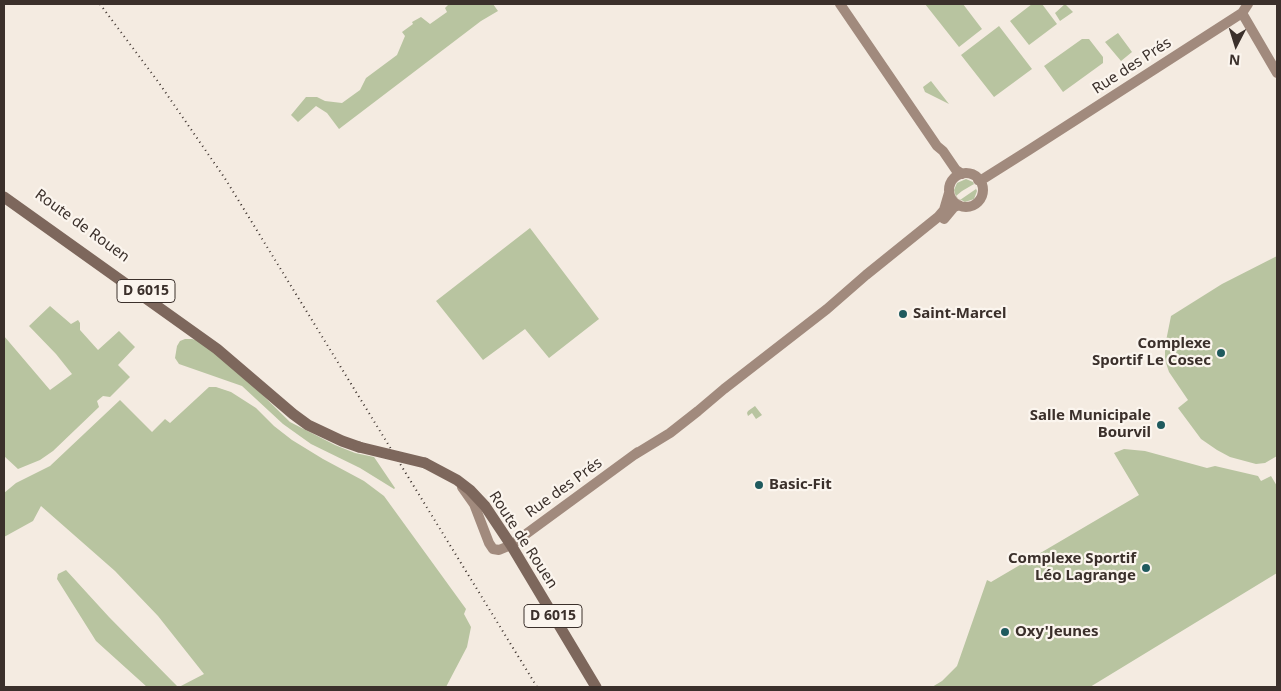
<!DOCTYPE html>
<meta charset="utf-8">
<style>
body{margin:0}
#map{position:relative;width:1281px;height:691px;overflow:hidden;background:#f4ebe1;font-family:"Noto Sans",sans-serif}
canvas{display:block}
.frame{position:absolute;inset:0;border:5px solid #3b302b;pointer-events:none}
.north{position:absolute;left:1211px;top:20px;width:50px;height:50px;-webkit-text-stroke:4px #fbf5ee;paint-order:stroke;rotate:185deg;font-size:14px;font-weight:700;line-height:20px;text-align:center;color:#3b302b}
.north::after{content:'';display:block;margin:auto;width:18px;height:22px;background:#3b302b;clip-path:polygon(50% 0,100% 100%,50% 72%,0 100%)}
</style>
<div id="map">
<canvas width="1281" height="691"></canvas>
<div class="frame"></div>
<div class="north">N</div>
</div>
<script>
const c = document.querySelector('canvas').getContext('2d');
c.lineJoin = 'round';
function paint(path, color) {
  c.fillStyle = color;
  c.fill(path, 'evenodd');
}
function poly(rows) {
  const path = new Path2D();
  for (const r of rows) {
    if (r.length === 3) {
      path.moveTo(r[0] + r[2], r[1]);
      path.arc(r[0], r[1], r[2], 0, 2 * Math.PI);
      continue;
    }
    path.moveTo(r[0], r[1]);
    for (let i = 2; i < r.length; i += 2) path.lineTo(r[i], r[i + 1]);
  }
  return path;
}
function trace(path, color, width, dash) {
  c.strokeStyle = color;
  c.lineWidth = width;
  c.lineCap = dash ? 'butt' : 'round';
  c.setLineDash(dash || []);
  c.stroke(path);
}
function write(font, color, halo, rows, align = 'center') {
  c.font = font + ' "Noto Sans",sans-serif';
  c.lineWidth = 4.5;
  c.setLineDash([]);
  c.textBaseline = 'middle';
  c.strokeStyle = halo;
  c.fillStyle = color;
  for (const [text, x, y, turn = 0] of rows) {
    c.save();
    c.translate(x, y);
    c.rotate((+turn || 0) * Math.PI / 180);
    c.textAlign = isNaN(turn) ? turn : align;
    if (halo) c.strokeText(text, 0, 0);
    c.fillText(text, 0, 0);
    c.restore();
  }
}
paint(poly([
 [449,4,493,4,498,11,481,21,339,129,327,113,316,106,298,122,291,115,306,97,317,97,325,101,342,103,360,90,366,78,397,55,405,36,402,32,413,24,412,22,421,17,430,24,447,12,445,8],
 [925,4,963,4,982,29,959,47],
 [1032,4,1042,4,1057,24,1029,45,1010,21],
 [1065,4,1073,12,1060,21,1055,13],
 [999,26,1032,69,994,97,961,55],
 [1118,33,1132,52,1121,61,1105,42],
 [1082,39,1089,39,1103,57,1103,63,1063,92,1044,66],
 [931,81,949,104,925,92,923,87],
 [966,179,973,182,977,191,974,199,965,202,956,197,954,190,957,183],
 [974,184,976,189,960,200,956,196,962,191],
 [530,228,599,319,549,358,525,329,483,360,436,301],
 [1277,256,1277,456,1265,463,1256,464,1230,457,1217,450,1201,439,1178,408,1188,400,1169,372,1165,360,1165,346,1171,316,1222,284],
 [50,306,71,324,78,320,80,323,80,330,98,350,119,331,135,347,118,365,130,377,110,397,103,396,97,401,99,407,53,451,40,460,18,469,4,456,4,336,50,390,72,374,56,354,29,326],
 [185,339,192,339,199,341,236,369,290,422,335,445,355,453,374,457,395,488,394,489,360,468,311,444,283,424,242,386,179,364,175,358,177,346,180,341],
 [209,387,216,387,231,392,256,408,274,426,292,440,323,459,364,481,384,496,466,609,464,614,471,627,467,647,446,687,179,687,204,674,158,616,115,571,41,506,33,521,4,537,4,493,16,483,50,466,120,400,152,432,165,419,170,423],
 [755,406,762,415,756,419,752,413,748,416,747,413,748,411],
 [1124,449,1145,451,1207,468,1215,466,1258,476,1261,481,1271,476,1277,486,1277,573,1090,687,932,687,942,681,957,666,987,580,991,582,1139,495,1114,453],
 [66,570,109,617,178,687,147,687,96,641,57,579,58,574]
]), '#b8c4a0');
trace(poly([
 [840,4,937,146,943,151,956,170,962,174],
 [1242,13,1277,73],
 [966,190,17],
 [978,180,983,179,1029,150,1242,13,1248,4],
 [944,219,954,207,959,205],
 [634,455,670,433,698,411,724,389,827,309,866,275,938,217,944,210,949,193],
 [462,487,474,504,489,543,493,549,499,550,511,545,638,452]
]), '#a18a7d', 10);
trace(poly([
 [4,197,217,349,293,414,308,425,342,441,359,447],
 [425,463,457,480,470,490,485,506,511,545,596,687]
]), '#7d675c', 11);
trace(poly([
 [100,4,159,83,226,180,537,687]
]), '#3b302b', 2, [1, 4]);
trace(poly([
 [359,447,425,463]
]), '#7d675c', 11);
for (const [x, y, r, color] of [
 [903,314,5,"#1f5a5e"],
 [1221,353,5,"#1f5a5e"],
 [1161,425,5,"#1f5a5e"],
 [759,485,5,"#1f5a5e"],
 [1146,568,5,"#1f5a5e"],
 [1005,632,5,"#1f5a5e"]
]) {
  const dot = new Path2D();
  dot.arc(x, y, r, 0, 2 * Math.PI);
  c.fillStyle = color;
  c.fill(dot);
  trace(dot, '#fbf5ee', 2);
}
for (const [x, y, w] of [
 [146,291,58],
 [553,616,58]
]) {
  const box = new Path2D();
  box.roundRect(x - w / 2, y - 11.5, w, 23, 4);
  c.fillStyle = '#fbf5ee';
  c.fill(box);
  trace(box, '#3b302b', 1);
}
write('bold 14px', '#3b302b', null, [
 ["D 6015",146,291],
 ["D 6015",553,616]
]);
write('15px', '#3b302b', '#fbf5ee', [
 ["Rue des Prés",1132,66,-33],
 ["Route de Rouen",82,226,36],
 ["Rue des Prés",564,488,-36],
 ["Route de Rouen",523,540,57]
]);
write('bold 15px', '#3b302b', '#fbf5ee', [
 ["Saint-Marcel",913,314],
 ["Complexe",1211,344,"right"],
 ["Sportif Le Cosec",1211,361,"right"],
 ["Salle Municipale",1151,416,"right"],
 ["Bourvil",1151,433,"right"],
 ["Basic-Fit",769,485],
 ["Complexe Sportif",1136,559,"right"],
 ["Léo Lagrange",1136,576,"right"],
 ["Oxy'Jeunes",1015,632]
], 'left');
</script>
